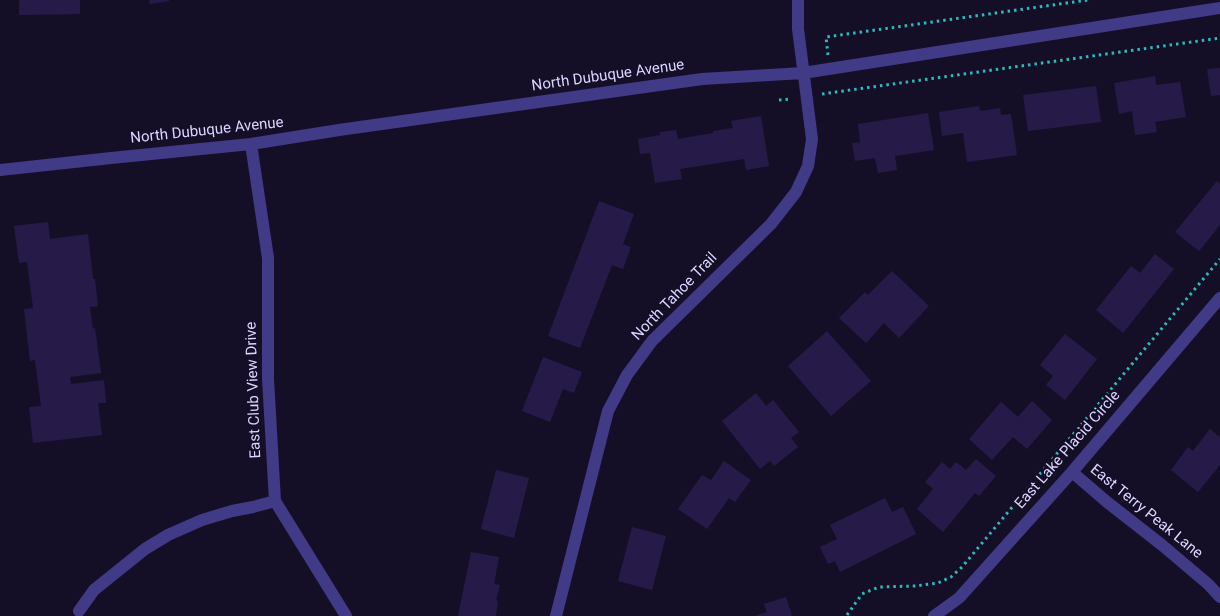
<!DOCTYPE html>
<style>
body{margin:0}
canvas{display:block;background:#140f27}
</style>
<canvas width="1220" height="616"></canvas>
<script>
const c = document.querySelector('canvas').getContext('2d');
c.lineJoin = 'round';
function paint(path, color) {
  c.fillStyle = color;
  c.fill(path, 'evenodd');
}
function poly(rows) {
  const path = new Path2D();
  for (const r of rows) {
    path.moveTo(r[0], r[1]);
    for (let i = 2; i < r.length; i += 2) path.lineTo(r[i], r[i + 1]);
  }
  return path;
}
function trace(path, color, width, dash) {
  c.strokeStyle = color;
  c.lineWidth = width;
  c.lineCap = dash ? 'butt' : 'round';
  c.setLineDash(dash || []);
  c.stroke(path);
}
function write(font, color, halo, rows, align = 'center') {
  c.font = font + ' Roboto,sans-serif';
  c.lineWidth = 5;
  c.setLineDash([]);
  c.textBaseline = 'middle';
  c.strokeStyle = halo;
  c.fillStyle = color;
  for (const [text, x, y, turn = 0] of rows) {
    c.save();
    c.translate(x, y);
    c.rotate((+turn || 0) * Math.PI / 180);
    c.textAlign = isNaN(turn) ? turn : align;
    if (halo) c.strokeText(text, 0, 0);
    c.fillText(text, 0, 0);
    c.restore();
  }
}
paint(poly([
 [19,0,80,0,80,14,19,15],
 [149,0,169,0,169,1,150,4],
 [1220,68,1220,95,1211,96,1207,69],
 [1155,76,1156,85,1180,82,1186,117,1155,122,1157,132,1135,135,1132,111,1119,114,1114,83],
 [1096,86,1101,122,1028,131,1023,95],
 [979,106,980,111,1000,108,1001,115,1011,114,1017,155,967,162,963,133,942,136,939,112],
 [928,113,934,150,895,156,897,170,878,173,875,158,855,161,852,143,860,142,858,124],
 [761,116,769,166,746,170,744,159,680,169,682,179,655,183,650,153,640,154,638,139,660,135,660,132,676,130,678,139,713,133,713,131,733,128,731,121],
 [1217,181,1220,184,1220,225,1199,251,1175,232],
 [599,201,634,214,623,244,631,247,623,269,612,265,580,348,548,336],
 [48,222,50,239,88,234,93,279,95,279,98,306,90,307,93,329,95,328,101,373,70,377,71,384,104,380,106,403,98,403,102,435,33,443,29,407,41,406,35,360,30,361,24,309,33,308,27,262,19,263,14,226],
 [1155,254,1174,269,1123,333,1096,310,1131,266,1140,273],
 [892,271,929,306,899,338,884,323,866,343,839,318,865,292,868,295],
 [827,331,871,381,831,416,788,366],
 [1065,334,1097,359,1065,400,1046,385,1053,376,1040,365],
 [543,357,582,372,574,393,563,389,550,422,522,411],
 [756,393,766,406,773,400,799,432,791,438,798,447,774,466,770,461,760,469,722,421],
 [1032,401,1052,420,1027,449,1013,437,992,460,969,439,1001,402,1018,417],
 [1210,429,1220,437,1220,465,1198,492,1171,470,1188,447,1193,451],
 [976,459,996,476,979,496,975,493,943,532,917,509,933,489,925,482,942,462,950,469,956,462,966,470],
 [724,461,751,480,735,502,729,498,707,529,678,509,702,475,711,480],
 [496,470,529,478,514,538,481,529],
 [885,498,892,512,903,507,916,534,840,572,835,561,828,564,820,547,837,539,830,525],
 [632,527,666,536,652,590,618,581],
 [471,552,499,557,494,584,500,585,496,600,498,601,496,616,458,616],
 [786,597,792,616,755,616,767,612,764,604]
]), '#261b48');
trace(poly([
 [828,55,826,37,1088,0],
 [822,94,1220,38],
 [779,100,791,99],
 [847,615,862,594,879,587,915,586,938,583,951,577,962,567,1220,259]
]), '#2ebab8', 3, [2.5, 4]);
trace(poly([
 [251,144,268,258,268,379,275,501,346,616],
 [0,170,111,158,251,144,339,130,702,79,803,73,1220,8],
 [1072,472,1107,502,1162,545,1208,584,1220,597],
 [79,611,94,590,145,549,168,535,202,520,232,511,253,507,275,501],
 [556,616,608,411,627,375,652,341,771,224,796,192,808,166,812,139,798,29,798,0],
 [934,616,959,598,1072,472,1220,298]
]), '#403a87', 12);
write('15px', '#dcd5ff', '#140f27', [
 ["North Dubuque Avenue",608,76,-8],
 ["North Dubuque Avenue",207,131,-6],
 ["North Tahoe Trail",675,297,-46],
 ["East Club View Drive",254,390,-92],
 ["East Lake Placid Circle",1068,450,-49],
 ["East Terry Peak Lane",1146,512,39]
]);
</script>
